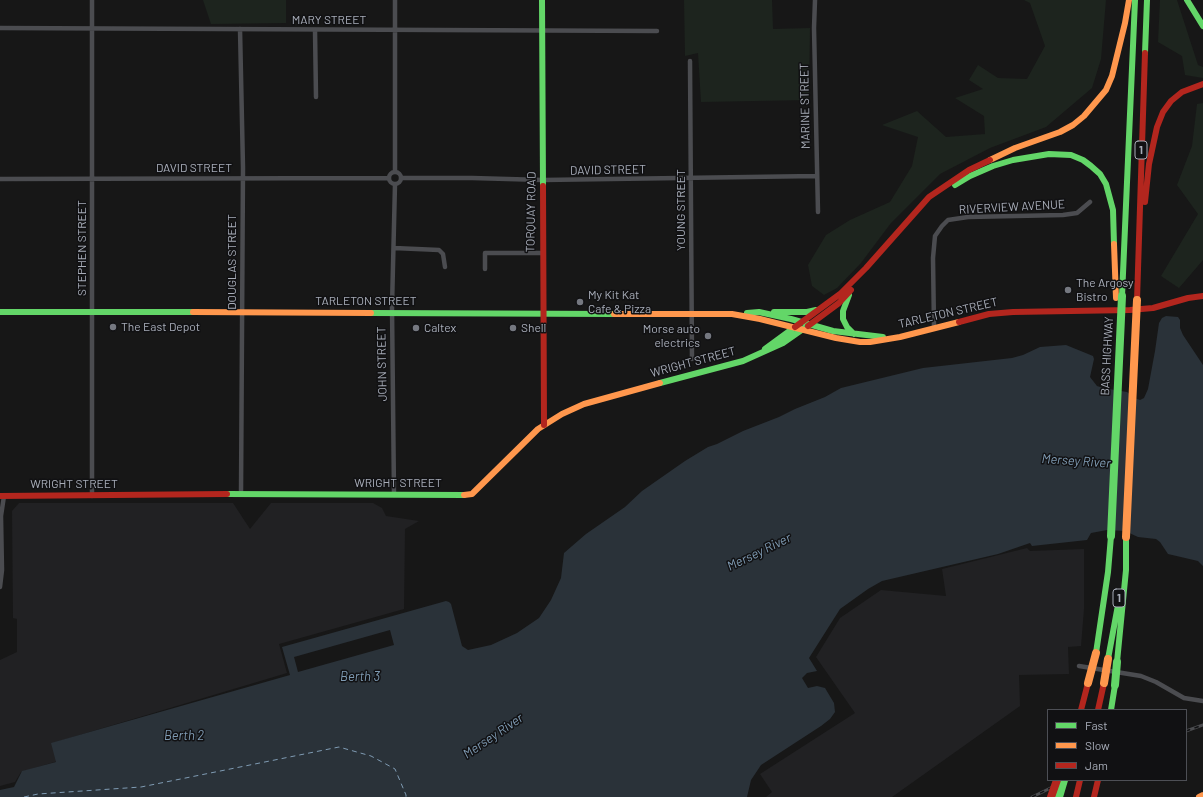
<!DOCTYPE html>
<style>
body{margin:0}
#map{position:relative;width:1203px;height:797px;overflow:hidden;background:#171717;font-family:Barlow,sans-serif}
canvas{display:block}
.legend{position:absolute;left:1047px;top:709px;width:140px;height:72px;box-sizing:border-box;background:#111113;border:1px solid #4d4f55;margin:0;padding:5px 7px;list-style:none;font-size:12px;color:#a8adb8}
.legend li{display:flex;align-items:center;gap:8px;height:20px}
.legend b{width:20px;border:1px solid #4d4f55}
</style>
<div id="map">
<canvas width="1203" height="797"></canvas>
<ul class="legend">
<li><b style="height:5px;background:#63d668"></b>Fast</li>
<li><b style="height:5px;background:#ff974d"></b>Slow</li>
<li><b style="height:5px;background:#b3261e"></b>Jam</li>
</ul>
</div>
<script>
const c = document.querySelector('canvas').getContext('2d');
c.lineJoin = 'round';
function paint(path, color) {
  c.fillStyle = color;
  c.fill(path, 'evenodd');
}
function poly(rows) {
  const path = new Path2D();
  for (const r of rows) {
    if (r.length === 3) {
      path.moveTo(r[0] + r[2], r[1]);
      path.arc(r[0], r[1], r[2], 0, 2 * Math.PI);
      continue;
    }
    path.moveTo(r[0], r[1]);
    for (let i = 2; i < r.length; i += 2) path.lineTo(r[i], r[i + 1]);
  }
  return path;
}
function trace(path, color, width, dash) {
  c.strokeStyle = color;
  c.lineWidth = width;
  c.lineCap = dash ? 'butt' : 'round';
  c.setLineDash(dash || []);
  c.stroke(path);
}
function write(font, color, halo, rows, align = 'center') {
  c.font = font + ' Barlow,sans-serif';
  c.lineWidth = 3;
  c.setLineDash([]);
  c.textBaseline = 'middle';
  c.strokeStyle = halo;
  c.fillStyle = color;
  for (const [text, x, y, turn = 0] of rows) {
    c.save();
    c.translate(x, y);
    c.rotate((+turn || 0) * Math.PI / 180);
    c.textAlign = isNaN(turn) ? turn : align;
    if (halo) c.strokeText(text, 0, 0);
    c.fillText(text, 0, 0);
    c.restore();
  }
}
paint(poly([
 [19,503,233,503,250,529,271,503,373,503,382,508,386,516,419,521,405,529,404,609,279,644,287,673,53,743,58,761,21,772,15,782,0,786,0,660,17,652,17,619,13,618,12,511],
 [1027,548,1030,551,1084,549,1084,609,1081,646,1068,647,1069,674,1019,675,1020,706,892,797,766,797,772,792,760,774,855,713,816,657,840,618,881,590,946,596,942,569]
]), '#212123');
paint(poly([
 [203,0,286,0,286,23,211,24],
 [684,0,772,0,773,29,810,28,809,100,701,102,698,53,685,56],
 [1024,0,1106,0,1101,59,1092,88,1046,127,990,148,940,174,891,223,861,263,837,288,824,295,812,286,808,265,826,235,850,220,890,202,912,166,918,137,882,125,917,111,946,137,985,134,984,116,955,98,983,89,969,80,978,65,998,78,1027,79,1045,46,1030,3],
 [1160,0,1177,0,1198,65,1203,67,1203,78,1185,75,1182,56,1158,42],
 [1203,103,1203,260,1179,288,1161,276,1198,214,1177,185,1192,146,1197,104]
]), '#1d241e');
paint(poly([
 [1166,316,1178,317,1180,320,1180,328,1183,335,1203,365,1203,566,1198,561,1168,554,1160,542,1156,539,1138,537,1125,531,1107,530,1091,533,1087,540,1032,546,1030,543,998,554,882,581,868,589,840,609,809,658,817,671,807,673,802,678,808,688,817,686,825,688,834,703,835,712,830,719,821,726,761,765,751,780,747,797,0,797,0,790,14,787,22,771,56,762,51,743,290,675,282,647,446,601,449,602,451,604,462,646,468,650,491,645,517,633,539,618,551,600,561,578,564,553,586,534,625,507,642,491,685,461,708,447,717,444,743,431,779,417,795,409,825,397,841,388,923,368,1012,358,1023,355,1040,347,1066,345,1093,356,1094,359,1090,377,1097,386,1103,388,1127,392,1137,399,1140,400,1144,398,1148,389,1155,351,1159,323,1162,318]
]), '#2a3239');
paint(poly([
 [390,630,394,645,298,672,294,657]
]), '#171717');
trace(poly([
 [24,797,38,794,141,787,339,747,371,756,395,769,406,795,406,797]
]), '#7f9bb3', 1, [5, 4]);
trace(poly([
 [815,0,814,28,818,212],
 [0,28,657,31],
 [240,29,243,168,241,494],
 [315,30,316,97],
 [690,61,692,359],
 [395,172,395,0],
 [395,178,6],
 [401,178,472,178,543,180,816,176],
 [0,179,389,178],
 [394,248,439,250,443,254,445,267],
 [485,269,485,253,542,253],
 [934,327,933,258,935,236,942,226,948,220,968,217,1063,215,1077,213,1090,202],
 [394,495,392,307,395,184],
 [92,496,92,0],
 [0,587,2,570,1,516,4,496],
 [1079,666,1141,676,1156,682,1184,698,1203,701]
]), '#4b4c50', 4.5);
trace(poly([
 [542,0,543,186],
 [1187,0,1203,26],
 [1145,53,1147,0],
 [955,185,970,176,993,166,1013,160,1049,154,1071,155,1083,160,1091,166,1100,174,1106,184,1113,210,1114,244],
 [849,295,843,311,843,319,847,327,854,334],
 [1122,296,1135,0],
 [0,312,193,312],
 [774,312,807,312,816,310],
 [371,313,614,314],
 [747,313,759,312,791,319,833,331,883,337],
 [765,349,795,327],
 [660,383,743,361,783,343,803,329],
 [227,494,464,495],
 [1096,653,1108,572,1111,536],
 [1108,659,1118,605],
 [1117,662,1126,570,1126,537],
 [1111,710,1115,685]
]), '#63d668', 6);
trace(poly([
 [990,160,1015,148,1060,132,1073,125,1084,116,1106,90,1112,76,1125,23,1129,0],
 [1114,244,1116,298],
 [193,312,371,313],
 [614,314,732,314],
 [732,314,760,319,836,338,860,342,870,342,900,337,959,322],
 [464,495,472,494,538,429,562,414,584,404,660,383],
 [1199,797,1203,795]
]), '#ff974d', 6);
trace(poly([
 [543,186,544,425],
 [1145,202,1149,164,1157,127,1163,112,1171,101,1182,92,1203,84],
 [1137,300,1145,53],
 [959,322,989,314,1013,312,1130,310,1153,308,1188,298,1203,296],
 [808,326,839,303,851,290],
 [795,327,840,294,866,268,929,197,969,170,990,160],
 [0,496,227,494],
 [1081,710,1088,683],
 [1098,710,1104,683],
 [1076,797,1080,780],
 [1094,797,1098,780]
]), '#b3261e', 6);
const rail = poly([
 [1186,731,1203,725],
 [1032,797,1067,780]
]);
trace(rail, '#4b4c4f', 3);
trace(rail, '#111113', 1.5, [4.5]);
trace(poly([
 [1111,536,1122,296],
 [1115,685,1117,662],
 [1059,797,1064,780]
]), '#63d668', 8);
trace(poly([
 [1126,537,1137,300],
 [1088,683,1096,653],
 [1104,683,1108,659]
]), '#ff974d', 8);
trace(poly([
 [1051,797,1057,780]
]), '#b3261e', 8);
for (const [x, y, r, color] of [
 [1068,290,4,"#757880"],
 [580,302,4,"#757880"],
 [113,327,4,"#757880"],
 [416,328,4,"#757880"],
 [513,328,4,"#757880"],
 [708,336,4,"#757880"]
]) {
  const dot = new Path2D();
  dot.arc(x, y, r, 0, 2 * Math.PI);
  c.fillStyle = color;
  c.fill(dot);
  trace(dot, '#111113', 1.5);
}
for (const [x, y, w] of [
 [1141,150,12],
 [1119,598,12]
]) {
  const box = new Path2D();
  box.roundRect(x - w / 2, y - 9, w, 18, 3);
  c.fillStyle = '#111113';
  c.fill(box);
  trace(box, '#a8adb8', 1);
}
write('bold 11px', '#a8adb8', null, [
 ["1",1141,150],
 ["1",1119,598]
]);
write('12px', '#a8adb8', '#111113', [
 ["MARY STREET",329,20],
 ["MARINE STREET",805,106,-91],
 ["DAVID STREET",194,168],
 ["DAVID STREET",608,170,-1],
 ["RIVERVIEW AVENUE",1012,207,-3],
 ["YOUNG STREET",681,210,-90],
 ["TORQUAY ROAD",531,212,-89],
 ["STEPHEN STREET",82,248,-90],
 ["DOUGLAS STREET",232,262,-90],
 ["TARLETON STREET",366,301],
 ["TARLETON STREET",948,313,-13],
 ["BASS HIGHWAY",1107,356,-87],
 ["WRIGHT STREET",693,362,-15],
 ["JOHN STREET",382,364,-91],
 ["WRIGHT STREET",398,483],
 ["WRIGHT STREET",74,484]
]);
write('12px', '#a8adb8', '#111113', [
 ["The Argosy",1076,283],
 ["Bistro",1076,297],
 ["My Kit Kat",588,295],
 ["Cafe & Pizza",588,309],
 ["The East Depot",121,327],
 ["Caltex",424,328],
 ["Shell",521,328],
 ["Morse auto",700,329,"right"],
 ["electrics",700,343,"right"]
], 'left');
write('italic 13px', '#7f9bb3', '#111113', [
 ["Mersey River",1076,461,4],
 ["Mersey River",759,552,-26],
 ["Berth 3",360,677],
 ["Berth 2",184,736],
 ["Mersey River",493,736,-34]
]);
</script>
